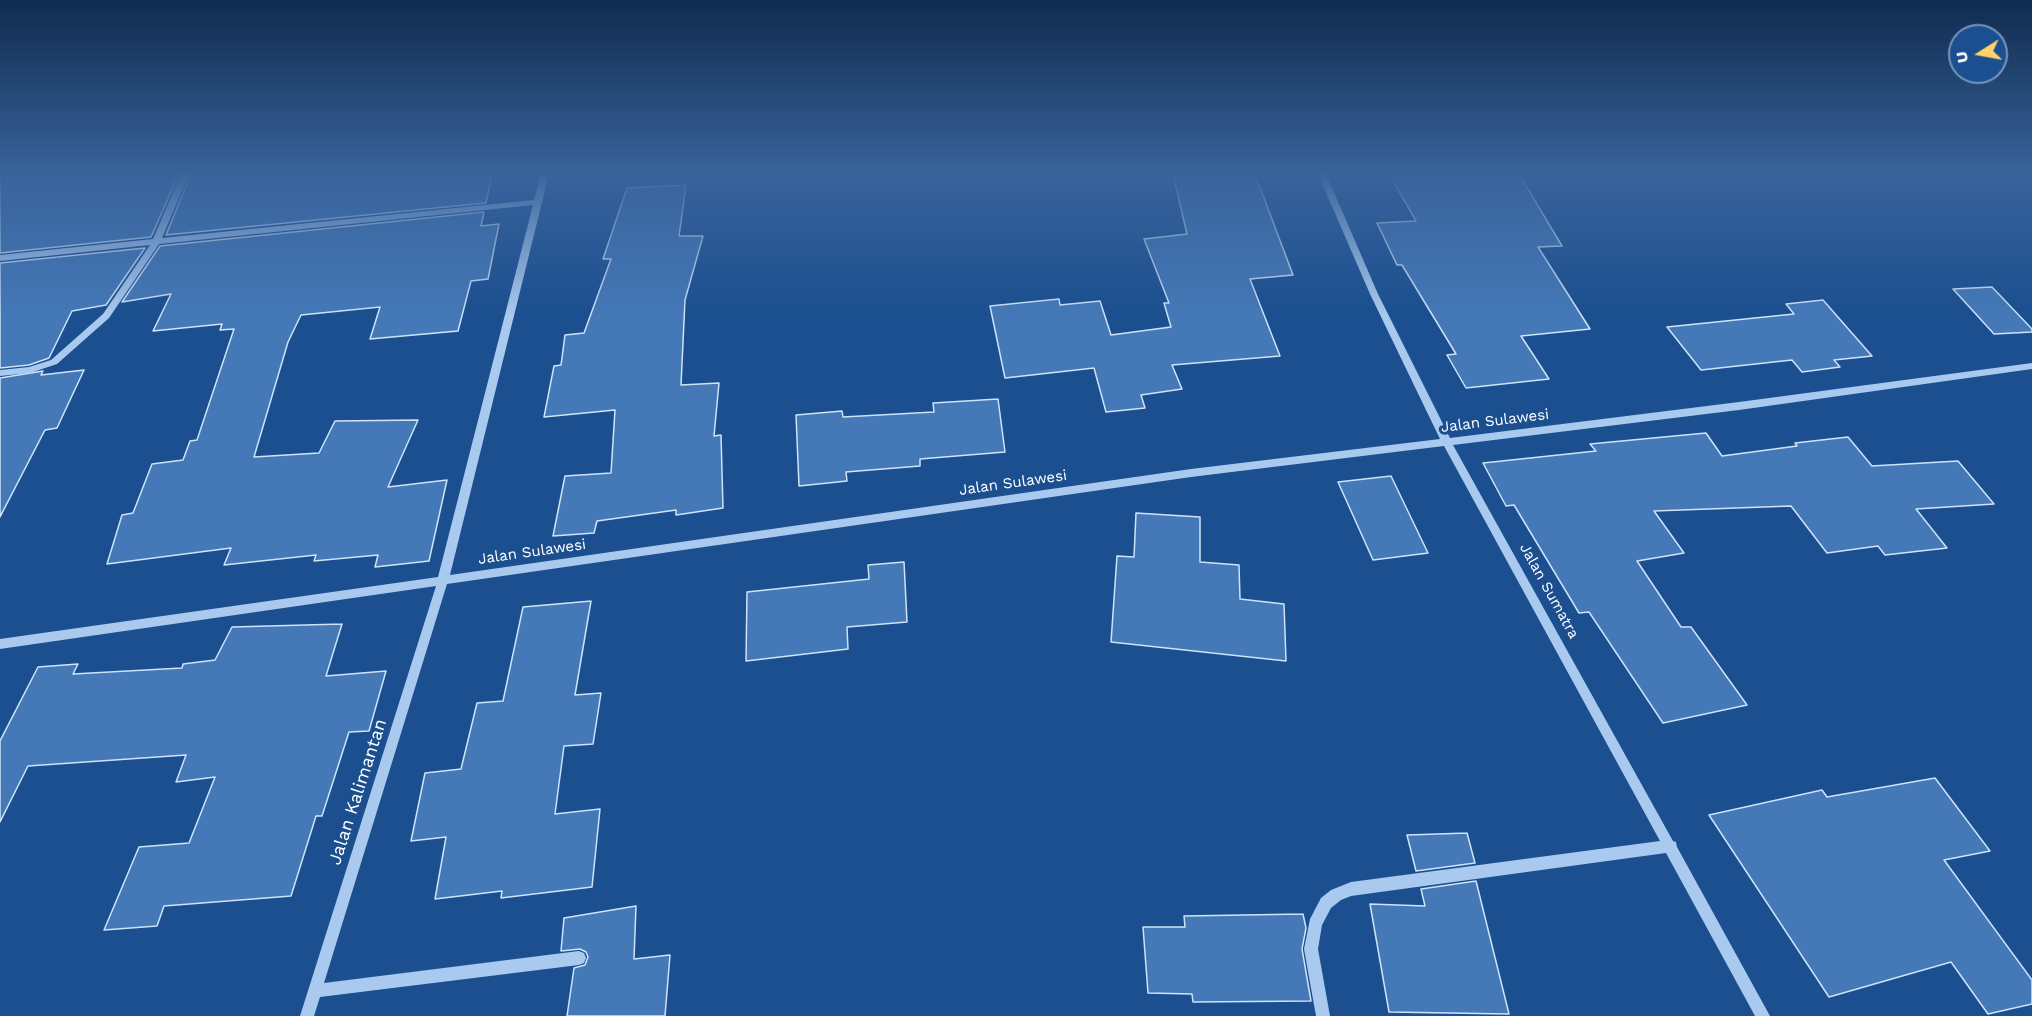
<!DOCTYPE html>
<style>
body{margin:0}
#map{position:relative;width:2032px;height:1016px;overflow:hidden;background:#1b4f8f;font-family:"Work Sans",sans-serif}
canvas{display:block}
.north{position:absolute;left:1948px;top:24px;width:60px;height:60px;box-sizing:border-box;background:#1b4f8f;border:2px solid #7695bc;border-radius:50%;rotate:259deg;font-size:16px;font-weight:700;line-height:24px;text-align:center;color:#fff}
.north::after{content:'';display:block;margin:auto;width:21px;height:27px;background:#ffd166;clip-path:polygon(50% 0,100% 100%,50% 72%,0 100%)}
</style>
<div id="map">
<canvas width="2032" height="1016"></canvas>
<div class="north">U</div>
</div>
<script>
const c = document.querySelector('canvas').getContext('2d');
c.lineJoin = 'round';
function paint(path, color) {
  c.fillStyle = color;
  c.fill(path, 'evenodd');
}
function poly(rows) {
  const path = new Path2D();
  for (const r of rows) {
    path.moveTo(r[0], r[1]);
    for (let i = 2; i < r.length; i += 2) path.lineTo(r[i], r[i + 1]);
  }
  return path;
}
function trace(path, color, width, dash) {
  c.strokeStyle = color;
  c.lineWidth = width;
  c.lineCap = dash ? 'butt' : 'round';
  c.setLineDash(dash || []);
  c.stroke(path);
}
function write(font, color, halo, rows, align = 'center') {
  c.font = font + ' "Work Sans",sans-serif';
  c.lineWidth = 6;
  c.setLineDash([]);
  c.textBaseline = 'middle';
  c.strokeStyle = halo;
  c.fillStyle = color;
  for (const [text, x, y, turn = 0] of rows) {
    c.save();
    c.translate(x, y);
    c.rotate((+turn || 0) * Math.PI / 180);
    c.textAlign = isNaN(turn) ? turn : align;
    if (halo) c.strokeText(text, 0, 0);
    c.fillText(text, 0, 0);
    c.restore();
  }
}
const building = poly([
 [0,174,179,174,151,237,0,253,0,174],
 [191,174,492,174,486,203,166,235,191,174],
 [1173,174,1255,174,1293,275,1250,279,1280,356,1172,365,1182,389,1141,395,1145,408,1106,412,1094,368,1005,378,990,306,1059,299,1060,305,1100,301,1111,335,1171,327,1164,303,1169,303,1144,239,1187,234,1173,174],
 [1389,174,1519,174,1562,246,1538,247,1590,329,1521,336,1549,379,1466,388,1447,355,1456,354,1402,265,1397,265,1377,223,1416,221,1389,174],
 [686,185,679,236,703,236,685,300,681,385,719,383,714,436,721,435,723,508,676,515,676,510,597,521,594,533,553,536,565,476,611,473,615,410,544,417,554,366,561,365,565,335,584,333,611,259,603,259,627,188,686,185],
 [484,212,481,226,499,224,488,279,471,281,458,331,370,339,380,307,301,315,288,342,254,457,319,453,335,421,418,420,388,487,447,480,429,561,375,567,378,555,314,561,316,555,224,565,231,548,107,564,122,515,133,513,152,464,183,460,190,441,197,440,234,329,220,330,222,324,153,331,171,294,122,302,160,246,484,212],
 [145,248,106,305,72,311,49,358,29,365,0,368,0,263,145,248],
 [1992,287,2032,329,2032,332,1994,334,1953,289,1992,287],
 [1823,300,1872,356,1834,360,1840,367,1802,372,1792,360,1701,370,1667,327,1794,314,1786,304,1823,300],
 [84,370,57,428,45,430,0,517,0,378,43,371,41,375,84,370],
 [998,399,1005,452,920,459,920,466,846,472,847,481,799,486,796,415,842,411,843,417,934,412,933,403,998,399],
 [1706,433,1722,456,1797,446,1795,443,1848,437,1872,466,1958,461,1994,504,1916,509,1947,548,1885,555,1878,546,1827,553,1791,506,1654,511,1684,553,1637,561,1681,627,1691,627,1747,705,1663,723,1589,612,1579,613,1514,505,1506,506,1483,463,1596,451,1590,444,1706,433],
 [1391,476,1428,553,1373,560,1338,482,1391,476],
 [1136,513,1200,517,1200,562,1239,565,1240,599,1284,604,1286,661,1111,642,1117,556,1134,557,1136,513],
 [904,562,907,622,847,627,848,649,746,661,747,592,869,579,868,565,904,562],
 [591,601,575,695,601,693,593,744,564,746,555,814,600,809,592,887,501,898,502,891,435,899,446,837,411,841,425,773,461,769,477,703,503,701,523,607,591,601],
 [342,624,326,676,386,671,369,731,349,732,322,816,316,816,291,896,164,906,157,926,104,930,139,847,189,843,215,777,176,782,186,755,28,766,0,822,0,741,38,667,78,664,73,674,182,668,183,664,215,660,232,627,342,624],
 [1935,778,1990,851,1944,860,2032,980,2032,1004,1988,1014,1951,962,1829,997,1709,815,1822,790,1827,797,1935,778],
 [1467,833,1475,863,1416,871,1407,835,1467,833],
 [1476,881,1509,1014,1389,1012,1370,904,1425,906,1421,889,1476,881],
 [636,906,634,959,670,955,665,1016,567,1016,574,968,585,965,588,957,586,952,580,949,561,951,564,918,636,906],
 [1303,914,1306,928,1302,949,1311,1001,1193,1002,1192,994,1148,993,1143,927,1185,927,1184,916,1303,914]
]);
paint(building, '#4478b7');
trace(building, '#cfe3fa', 1.5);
paint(poly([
 [181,174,189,174,162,238,534,200,541,174,549,174,450,575,1191,469,1440,439,1370,294,1318,174,1326,174,1378,294,1450,438,1739,402,2032,363,2032,369,1739,410,1453,445,1673,841,1676,842,1677,847,1770,1016,1755,1016,1666,853,1351,896,1341,900,1331,908,1322,925,1318,949,1330,1016,1316,1016,1304,949,1310,919,1321,898,1331,890,1351,882,1660,841,1444,446,1191,477,447,584,324,983,579,951,584,953,586,958,584,963,579,965,320,997,314,1016,300,1016,436,586,0,649,0,639,438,577,533,205,159,244,109,318,57,364,30,373,0,376,0,370,29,367,51,360,103,314,150,245,0,261,0,255,153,239,181,174]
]), '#a9c9ee');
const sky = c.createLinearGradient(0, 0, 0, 316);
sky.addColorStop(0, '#0f2b4f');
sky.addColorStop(0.55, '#39639b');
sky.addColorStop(1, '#39639b00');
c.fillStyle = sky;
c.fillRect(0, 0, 2032, 316);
write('15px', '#fff', '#1b4f8f', [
 ["Jalan Sulawesi",1495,421,-7],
 ["Jalan Sulawesi",1013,483,-8],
 ["Jalan Sulawesi",532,552,-8],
 ["Jalan Sumatra",1549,591,61]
]);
write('18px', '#fff', '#1b4f8f', [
 ["Jalan Kalimantan",358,792,-72]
]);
</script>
